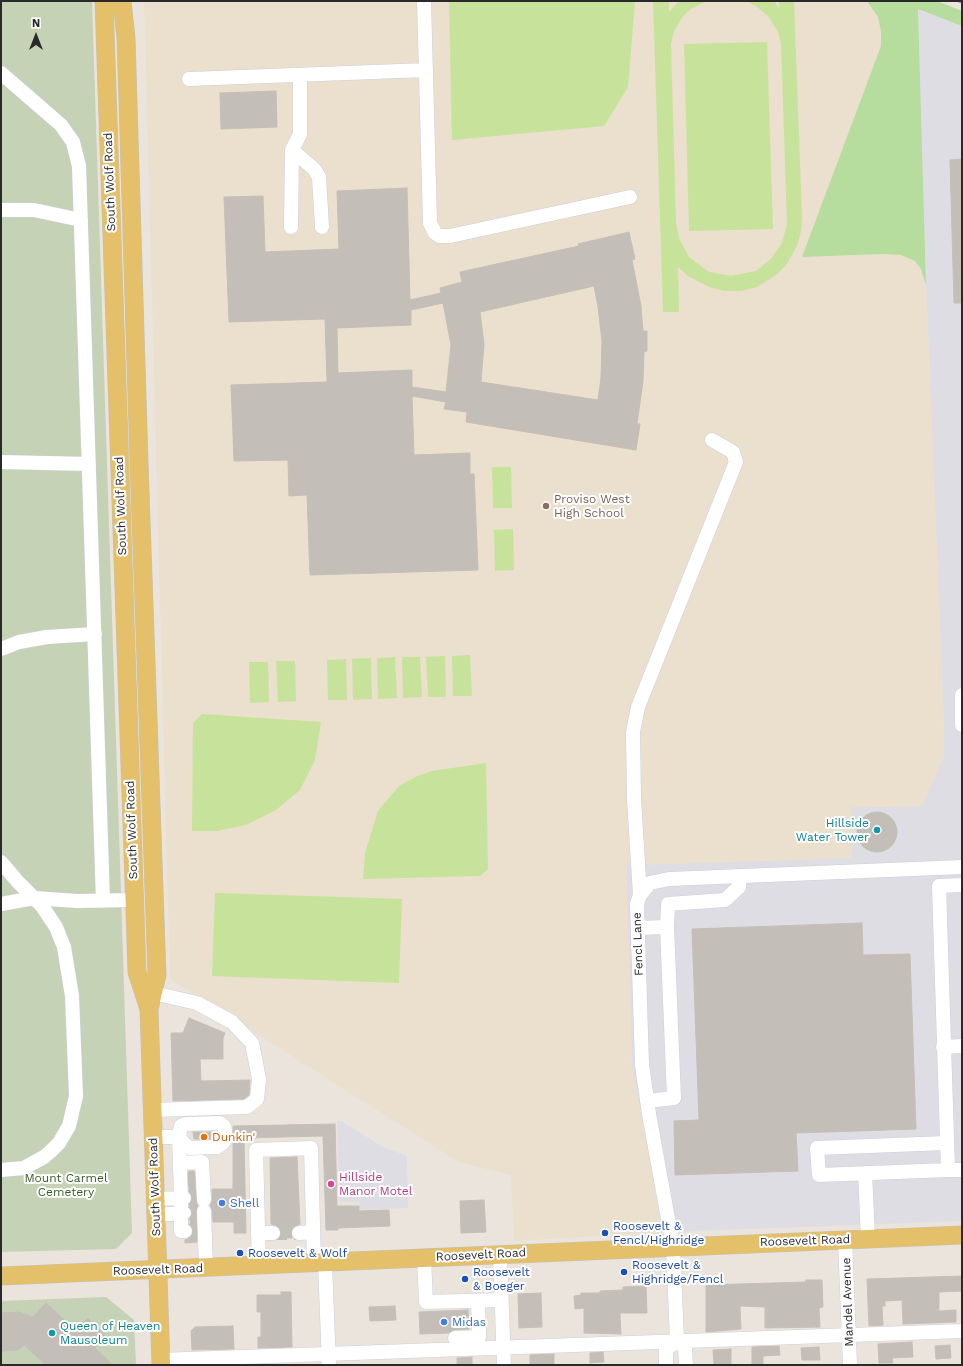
<!DOCTYPE html>
<style>
body{margin:0}
#map{position:relative;width:963px;height:1366px;overflow:hidden;background:#eae4dd;font-family:"Work Sans",sans-serif}
canvas{display:block}
.frame{position:absolute;inset:0;border:2px solid #292929;pointer-events:none}
.north{position:absolute;left:16px;top:16px;width:40px;height:40px;-webkit-text-stroke:3px #fff;paint-order:stroke;rotate:0deg;font-size:11px;font-weight:700;line-height:16px;text-align:center;color:#292929}
.north::after{content:'';display:block;margin:auto;width:14px;height:18px;background:#292929;clip-path:polygon(50% 0,100% 100%,50% 72%,0 100%)}
</style>
<div id="map">
<canvas width="963" height="1366"></canvas>
<div class="frame"></div>
<div class="north">N</div>
</div>
<script>
const c = document.querySelector('canvas').getContext('2d');
c.lineJoin = 'round';
function paint(path, color) {
  c.fillStyle = color;
  c.fill(path, 'evenodd');
}
function poly(rows) {
  const path = new Path2D();
  for (const r of rows) {
    if (r.length === 3) {
      path.moveTo(r[0] + r[2], r[1]);
      path.arc(r[0], r[1], r[2], 0, 2 * Math.PI);
      continue;
    }
    path.moveTo(r[0], r[1]);
    for (let i = 2; i < r.length; i += 2) path.lineTo(r[i], r[i + 1]);
  }
  return path;
}
function trace(path, color, width, dash) {
  c.strokeStyle = color;
  c.lineWidth = width;
  c.lineCap = dash ? 'butt' : 'round';
  c.setLineDash(dash || []);
  c.stroke(path);
}
function write(font, color, halo, rows, align = 'center') {
  c.font = font + ' "Work Sans",sans-serif';
  c.lineWidth = 4;
  c.setLineDash([]);
  c.textBaseline = 'middle';
  c.strokeStyle = halo;
  c.fillStyle = color;
  for (const [text, x, y, turn = 0] of rows) {
    c.save();
    c.translate(x, y);
    c.rotate((+turn || 0) * Math.PI / 180);
    c.textAlign = isNaN(turn) ? turn : align;
    if (halo) c.strokeText(text, 0, 0);
    c.fillText(text, 0, 0);
    c.restore();
  }
}
paint(poly([
 [918,9,962,26,962,1221,665,1232,632,1069,626,865,851,858,851,807,922,806,944,755,944,727,926,285],
 [337,1121,341,1121,383,1147,407,1156,408,1208,359,1210,359,1202,340,1202]
]), '#dedde3');
paint(poly([
 [144,1,867,1,878,17,881,31,881,46,803,257,884,254,901,255,915,261,921,269,926,285,944,727,944,755,922,806,851,807,852,858,626,865,632,1069,665,1232,514,1241,511,1175,459,1162,170,979]
]), '#eae0cd');
paint(poly([
 [867,1,937,1,962,11,962,26,918,9,926,285,921,269,915,261,901,255,884,254,802,257,881,46,881,31,878,17]
]), '#b6dc9e');
paint(poly([
 [1,1,92,1,132,1233,116,1249,1,1252],
 [106,1297,134,1320,136,1365,1,1365,1,1301]
]), '#c5d2b5');
paint(poly([
 [449,1,635,1,628,87,604,126,452,140],
 [653,1,669,1,669,12,679,1,706,1,691,9,683,16,674,31,671,44,676,223,679,238,689,257,709,272,731,276,756,271,771,259,782,243,787,224,781,43,778,32,769,17,756,6,746,1,774,1,779,8,779,1,794,1,802,217,801,231,797,246,786,265,776,275,757,287,741,291,724,291,709,287,688,276,678,267,679,312,663,312],
 [767,42,773,229,689,231,684,44],
 [511,467,512,508,493,508,492,467],
 [513,529,514,570,495,571,494,530],
 [470,655,472,696,453,696,452,656],
 [445,656,446,697,428,697,426,657],
 [395,657,397,698,378,699,377,658],
 [402,657,420,657,422,697,403,698],
 [371,658,372,699,353,700,352,659],
 [346,659,347,700,328,700,327,660],
 [276,661,295,661,296,701,278,702],
 [249,662,268,662,269,702,250,703],
 [202,714,321,722,315,760,300,790,276,810,246,825,217,831,192,831,193,723],
 [486,763,488,869,480,876,363,879,365,853,378,811,399,786,415,777,432,771],
 [215,893,402,899,399,983,212,976]
]), '#c7e29b');
const building = poly([
 [276,91,277,127,221,129,220,93,276,91],
 [962,159,962,303,954,303,950,160,962,159],
 [407,188,410,300,441,293,440,288,462,282,460,272,579,246,578,244,629,232,635,259,632,260,641,306,643,331,647,331,647,351,644,352,643,381,637,424,640,424,636,450,466,422,467,412,444,409,446,402,412,396,414,455,470,453,470,474,474,474,478,570,310,575,307,495,289,496,288,460,234,461,231,385,327,382,325,319,229,322,224,197,263,196,265,252,339,249,337,191,407,188],
 [594,286,598,307,602,341,601,378,598,400,481,382,484,344,480,312,594,286],
 [443,303,451,345,446,392,412,387,412,370,338,373,337,328,411,325,411,310,443,303],
 [877,832,20],
 [862,923,863,955,910,954,916,1129,796,1133,798,1171,675,1175,674,1121,699,1120,692,929,862,923],
 [189,1018,225,1033,223,1038,223,1059,200,1059,201,1081,250,1080,249,1095,244,1099,173,1101,171,1033,183,1033,189,1018],
 [335,1124,337,1206,359,1206,359,1211,389,1210,390,1226,338,1228,338,1230,326,1230,323,1136,244,1138,246,1233,234,1233,234,1222,213,1222,212,1210,210,1205,212,1200,212,1189,233,1189,233,1126,335,1124],
 [193,1132,214,1132,214,1139,194,1139,193,1132],
 [297,1157,300,1224,292,1229,292,1238,279,1238,281,1233,280,1228,271,1224,270,1158,297,1157],
 [189,1171,194,1171,196,1200,198,1206,196,1211,197,1242,185,1243,185,1240,190,1238,193,1231,190,1224,192,1213,190,1204,192,1198,189,1192,189,1171],
 [484,1200,486,1232,461,1233,460,1201,484,1200],
 [962,1276,962,1291,939,1292,939,1311,956,1310,956,1322,903,1324,902,1300,885,1301,885,1306,882,1306,883,1325,869,1326,867,1279,962,1276],
 [806,1280,822,1280,823,1307,819,1308,820,1327,765,1328,765,1307,740,1306,741,1329,706,1332,706,1285,806,1282,806,1280],
 [646,1286,647,1313,620,1313,621,1334,584,1333,584,1308,575,1309,574,1296,581,1295,581,1293,600,1293,600,1291,623,1290,623,1287,646,1286],
 [281,1292,291,1292,292,1347,258,1348,258,1337,261,1337,261,1312,257,1312,257,1295,281,1295,281,1292],
 [541,1293,542,1327,519,1328,518,1294,541,1293],
 [46,1303,76,1331,88,1318,105,1335,95,1348,113,1365,46,1365,24,1345,18,1350,1,1351,1,1313,19,1312,33,1317,46,1303],
 [395,1306,396,1320,370,1321,369,1307,395,1306],
 [468,1310,469,1329,454,1330,449,1333,420,1334,419,1312,468,1310],
 [233,1326,234,1349,192,1350,191,1331,195,1327,233,1326],
 [912,1342,913,1357,892,1358,893,1363,879,1363,878,1344,912,1342],
 [950,1345,951,1358,936,1359,935,1346,950,1345],
 [779,1346,780,1355,763,1356,763,1364,752,1365,752,1347,779,1346],
 [819,1347,820,1360,802,1360,801,1348,819,1347],
 [731,1349,731,1365,714,1365,713,1350,731,1349],
 [603,1352,604,1362,590,1363,590,1353,603,1352],
 [554,1354,554,1365,530,1365,530,1355,554,1354],
 [472,1357,472,1365,457,1365,457,1358,472,1357]
]);
paint(building, '#c3beb8');
trace(building, '#c5bfb6', 1);
trace(poly([
 [183,1179,196,1179],
 [184,1198,197,1198],
 [184,1213,197,1213],
 [185,1231,198,1231],
 [273,1233,299,1233]
]), '#c3bfb9', 14, [14, 7]);
const minor = poly([
 [424,1,430,223,435,233,439,236,450,236,630,197],
 [1,73,61,125,73,142,79,166,103,901],
 [189,79,426,70],
 [292,150,314,169,319,177,322,227],
 [1,210,34,210,81,220],
 [291,227,292,150,300,134,300,75],
 [1,462,89,464],
 [1,649,19,642,47,637,95,634],
 [962,695,962,725],
 [1,862,18,882,42,906,56,927,64,947,72,996,76,1096,69,1126,59,1143,51,1151,44,1157,24,1168,1,1170],
 [962,885,939,886,948,1170,962,1170],
 [640,895,634,799,633,732,638,707,736,462,733,452,712,440],
 [1,904,34,898,77,901,134,900],
 [667,927,668,904,725,900,739,887,739,876],
 [638,928,667,927,674,1098,647,1101],
 [943,1047,962,1046],
 [152,1110,247,1107,257,1099,259,1079,252,1043,232,1022,197,1003,153,993],
 [153,1137,179,1137],
 [946,1143,817,1148,819,1175,948,1170],
 [180,1163,202,1162,204,1200],
 [865,1173,868,1238],
 [184,1198,181,1198,181,1231,185,1231],
 [155,1199,181,1198,179,1137,181,1126,185,1124,220,1123,224,1126,225,1130,224,1142,217,1147,190,1148,184,1144,179,1137],
 [204,1211,206,1268],
 [156,1215,184,1213],
 [258,1233,273,1233],
 [299,1233,313,1232],
 [845,1239,850,1365],
 [500,1255,504,1365],
 [424,1258,426,1302,502,1300],
 [325,1263,329,1365],
 [259,1266,256,1150,311,1148,314,1263],
 [455,1338,479,1337,478,1301],
 [160,1360,962,1331],
 [666,1365,666,1349,677,1341],
 [686,1365,685,1348,677,1341,673,1246,649,1114,642,1065,637,904,640,895,650,883,669,879,962,867]
]);
const major = poly([
 [104,1,137,972,149,1009],
 [122,1,126,38,139,462,157,975,149,1009,161,1365],
 [1,1276,962,1235]
]);
trace(minor, '#cbcfda', 15);
trace(major, '#c3c3c3', 19);
trace(minor, '#fff', 14);
trace(major, '#e3c069', 18);
trace(poly([
 [959,1,962,2]
]), '#a0a3b2', 3);
for (const [x, y, r, color] of [
 [546,506,4,"#8d6e63"],
 [877,830,4,"#0f9aa8"],
 [204,1137,4,"#e8710a"],
 [331,1184,4,"#d1479c"],
 [222,1203,4,"#3f7fe0"],
 [605,1233,4,"#1a4fb4"],
 [240,1253,4,"#1a4fb4"],
 [624,1272,4,"#1a4fb4"],
 [465,1279,4,"#1a4fb4"],
 [444,1322,4,"#3f7fe0"],
 [52,1333,4,"#0f9aa8"]
]) {
  const dot = new Path2D();
  dot.arc(x, y, r, 0, 2 * Math.PI);
  c.fillStyle = color;
  c.fill(dot);
  trace(dot, '#fff', 1.5);
}
write('12px', '#292929', '#fff', [
 ["South Wolf Road",110,182,-92],
 ["South Wolf Road",121,506,-92],
 ["South Wolf Road",132,830,-92],
 ["Fencl Lane",638,944,-92],
 ["South Wolf Road",155,1187,-92],
 ["Roosevelt Road",805,1241,-2],
 ["Roosevelt Road",481,1255,-3],
 ["Roosevelt Road",158,1270,-2],
 ["Mandel Avenue",848,1302,-92]
]);
write('12px', '#785e54', '#fff', [
 ["Proviso West",554,499],
 ["High School",554,513]
], 'left');
write('12px', '#0d838f', '#fff', [
 ["Hillside",869,823],
 ["Water Tower",869,837],
 ["Queen of Heaven",60,1326,"left"],
 ["Mausoleum",60,1340,"left"]
], 'right');
write('12px', '#c56008', '#fff', [
 ["Dunkin'",212,1137]
], 'left');
write('12px', '#b23c85', '#fff', [
 ["Hillside",339,1177],
 ["Manor Motel",339,1191]
], 'left');
write('12px', '#315f20', '#fff', [
 ["Mount Carmel",66,1178],
 ["Cemetery",66,1192]
]);
write('12px', '#366cbe', '#fff', [
 ["Shell",230,1203],
 ["Midas",452,1322]
], 'left');
write('12px', '#164399', '#fff', [
 ["Roosevelt &",613,1226],
 ["Fencl/Highridge",613,1240],
 ["Roosevelt & Wolf",248,1253],
 ["Roosevelt &",632,1265],
 ["Highridge/Fencl",632,1279],
 ["Roosevelt",473,1272],
 ["& Boeger",473,1286]
], 'left');
</script>
